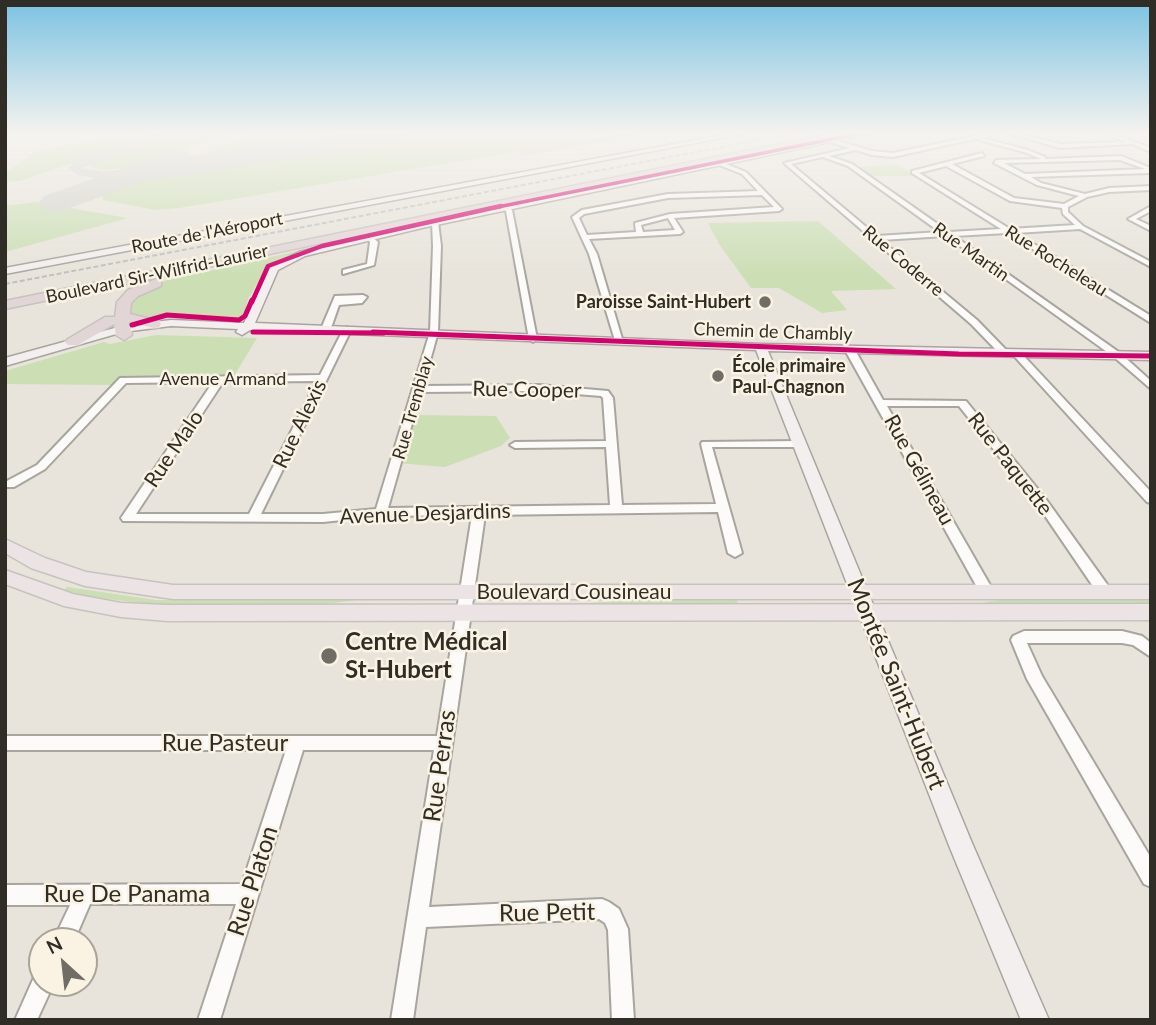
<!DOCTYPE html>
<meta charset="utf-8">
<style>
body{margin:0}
#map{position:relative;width:1156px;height:1025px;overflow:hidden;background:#e8e4db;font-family:Lato,sans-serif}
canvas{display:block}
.frame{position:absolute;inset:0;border:7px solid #302d27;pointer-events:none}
.north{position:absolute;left:28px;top:927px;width:70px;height:70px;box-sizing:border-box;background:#faf3e3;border:2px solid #a9a498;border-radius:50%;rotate:333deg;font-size:19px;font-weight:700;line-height:28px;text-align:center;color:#302d27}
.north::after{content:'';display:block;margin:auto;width:24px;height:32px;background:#706d66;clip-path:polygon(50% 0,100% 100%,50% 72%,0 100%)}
</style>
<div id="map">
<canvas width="1156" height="1025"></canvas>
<div class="frame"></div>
<div class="north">N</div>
</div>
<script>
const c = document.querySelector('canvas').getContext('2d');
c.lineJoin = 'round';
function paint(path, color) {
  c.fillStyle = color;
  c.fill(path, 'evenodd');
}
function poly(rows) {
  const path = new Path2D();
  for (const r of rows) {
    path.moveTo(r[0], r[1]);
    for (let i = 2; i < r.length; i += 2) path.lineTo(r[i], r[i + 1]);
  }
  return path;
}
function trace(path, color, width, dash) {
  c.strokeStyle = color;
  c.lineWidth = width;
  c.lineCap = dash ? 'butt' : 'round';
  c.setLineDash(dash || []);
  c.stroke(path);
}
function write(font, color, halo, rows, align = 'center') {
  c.font = font + ' Lato,sans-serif';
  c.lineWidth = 5;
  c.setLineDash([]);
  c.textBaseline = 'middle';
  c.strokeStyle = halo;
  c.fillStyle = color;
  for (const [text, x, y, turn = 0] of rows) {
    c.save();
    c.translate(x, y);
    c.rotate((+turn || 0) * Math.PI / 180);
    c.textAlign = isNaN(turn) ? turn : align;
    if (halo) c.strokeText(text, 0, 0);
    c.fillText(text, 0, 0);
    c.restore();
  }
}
paint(poly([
 [173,134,224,134,133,167,109,170,90,167,91,162],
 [256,134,375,134,183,162],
 [430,134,593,134,587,140,179,208,155,210,103,200,103,193,139,178],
 [144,136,146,138,20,181,5,182,5,173,34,153,58,146],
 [898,165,917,176,869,176,857,167],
 [36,202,128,218,5,252,5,206],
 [818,221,896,289,831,291,847,310,822,313,779,288,751,288,719,244,708,223],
 [342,241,292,255,268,265,248,299,244,316,238,319,169,314,152,319,138,317,128,310,132,297,164,281],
 [156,335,257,338,234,376,125,377,111,385,5,384,5,371,104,342,110,344],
 [410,415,496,416,510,438,501,446,445,467,397,463],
 [67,587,156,600,357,600,311,606,164,606,92,597,64,590],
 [736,599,738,603,719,606,568,605,624,600],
 [1009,599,1151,599,1151,605,987,605,985,602]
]), '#cbdeb4');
paint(poly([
 [154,134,170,134,82,168,101,171,134,170,140,174,138,177,101,179,77,175,68,168,78,159,154,134],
 [619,134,645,134,524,156,518,153,524,150,619,134],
 [161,160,169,160,169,172,150,171,150,165,161,160]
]), '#d4d2cc');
paint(poly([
 [344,134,415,134,412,140,402,142,141,182,56,213,44,210,39,203,44,196,178,149,188,152,192,156,344,134]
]), '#d4d2cc');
const street = poly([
 [984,134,994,134,982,138,1028,150,1045,157,1045,159,1121,156,1151,168,1149,173,1031,177,1041,183,1085,194,1109,188,1151,186,1151,190,1109,192,1087,197,1068,207,1068,212,1083,226,1151,262,1151,267,1080,229,1016,233,1151,316,1151,323,1007,233,954,236,1120,353,1151,381,1151,389,1114,357,946,236,881,240,977,320,1010,354,1008,356,1002,356,971,324,784,163,850,148,830,142,832,139,872,151,893,153,984,134],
 [979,138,979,140,1024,152,1041,159,996,160,994,163,1037,185,1079,196,1064,204,1014,198,952,164,984,156,982,153,912,171,912,173,1001,229,949,232,852,164,829,156,856,150,872,155,893,157,979,138],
 [823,157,848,166,940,232,877,236,791,164,823,157],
 [1120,160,1145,169,1025,174,1004,163,1120,160],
 [946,166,1010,201,1062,208,1063,214,1075,225,1010,229,919,173,946,166],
 [1012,134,1021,134,1060,144,1125,142,1107,134,1114,134,1151,148,1151,152,1132,144,1060,148,1012,134],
 [721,162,746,172,782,209,779,211,674,218,683,232,680,234,589,239,597,254,623,342,616,344,589,254,572,217,582,210,668,194,758,191,742,174,719,165,721,162],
 [762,195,774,207,670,214,635,223,636,232,587,235,579,218,584,214,668,198,762,195],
 [668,218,675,230,643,232,641,225,668,218],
 [505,205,512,210,537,339,533,342,529,339,506,211,502,207,505,205],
 [1151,206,1151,211,1136,219,1151,226,1151,231,1128,219,1151,206],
 [435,220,438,222,441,246,438,332,423,386,539,385,608,391,613,398,622,505,716,504,701,444,702,442,798,441,803,444,798,447,712,447,742,553,735,557,728,553,718,512,485,515,429,907,602,899,609,902,619,909,628,929,634,1020,612,1020,608,930,605,923,599,919,426,927,413,1020,391,1020,434,750,303,750,220,1020,198,1020,236,904,90,904,74,941,53,941,70,905,5,905,5,885,242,884,286,750,5,750,5,736,437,736,472,515,381,516,323,522,123,521,121,518,123,515,213,382,126,383,45,469,14,487,6,487,5,482,37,465,120,378,320,375,343,330,347,327,351,330,261,514,323,514,376,509,430,332,433,246,432,222,435,220],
 [317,381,249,514,136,514,223,382,317,381],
 [539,391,601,396,603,398,606,441,515,442,510,445,515,448,606,447,610,505,388,508,421,392,539,391],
 [367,236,371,236,378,242,374,265,343,274,343,270,367,264,370,242,366,237,367,236],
 [363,295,367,297,362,303,339,305,332,325,328,331,322,331,321,329,335,296,363,295],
 [850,347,855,350,883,400,966,401,1045,498,1109,587,1111,591,1109,595,1099,595,1037,504,959,406,887,406,994,592,992,596,987,597,982,596,845,350,850,347],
 [1018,352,1021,353,1151,492,1151,503,1147,502,1015,357,1013,355,1018,352],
 [1024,631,1122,631,1142,636,1151,643,1151,657,1133,645,1122,643,1027,643,1042,676,1151,858,1151,887,1144,884,1027,679,1011,640,1013,636,1024,631],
 [42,973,42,983,54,983,37,1020,15,1020,35,975,42,973]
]);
const secondary = poly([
 [728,134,743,134,5,274,5,268,728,134],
 [855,134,869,134,422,228,305,256,278,270,255,323,761,344,1151,352,1151,360,768,351,972,843,1049,1020,1021,1020,950,848,756,350,250,330,242,335,236,332,238,329,171,326,123,332,5,366,5,358,122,326,171,320,244,323,271,266,299,252,422,222,855,134]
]);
const primary = poly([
 [5,539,45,558,86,572,173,585,1151,585,1151,599,173,599,85,586,31,568,5,553,5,539],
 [5,570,73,594,121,603,167,605,1151,604,1151,620,167,621,121,617,64,606,5,584,5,570]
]);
const highway = poly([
 [829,134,847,134,5,309,5,301,829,134],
 [156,279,161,280,161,286,138,296,131,303,130,314,159,321,161,324,159,327,154,328,129,322,132,335,124,340,116,335,114,324,78,345,68,345,65,342,68,339,105,317,115,317,117,302,128,290,156,279]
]);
trace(street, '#a8a59f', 4);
trace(secondary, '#a8a59f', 3);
trace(primary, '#c6c3bf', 3);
trace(highway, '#c6c3bf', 3);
paint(street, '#fcfbfa');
paint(secondary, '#f4efef');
paint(primary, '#ece3e4');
paint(highway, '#e2d5d6');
trace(poly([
 [5,284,790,134]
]), '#c0bfbc', 2, [5, 2.5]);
trace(poly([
 [493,208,857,134]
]), '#d6006c', 3.5);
trace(poly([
 [252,302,268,266,322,246,501,206]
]), '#d6006c', 4.5);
trace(poly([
 [132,325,167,315,239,320,245,316,252,300],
 [253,332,384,333],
 [373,332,959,354,1151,356]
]), '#d6006c', 5);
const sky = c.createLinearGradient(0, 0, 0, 278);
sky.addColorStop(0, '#7bc2e2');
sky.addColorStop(0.48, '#f5f3ef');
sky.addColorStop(1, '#f5f3ef00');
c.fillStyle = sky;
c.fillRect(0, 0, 1156, 278);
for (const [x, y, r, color] of [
 [765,302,7,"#706d66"],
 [718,376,7,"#706d66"],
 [329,656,9,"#706d66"]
]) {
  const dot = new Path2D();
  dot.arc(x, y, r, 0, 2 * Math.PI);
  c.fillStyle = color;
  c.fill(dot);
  trace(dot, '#faf3e3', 2.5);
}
write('18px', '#302d27', '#faf3e3', [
 ["Route de l'Aéroport",207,233,-11],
 ["Rue Martin",971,252,35],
 ["Rue Coderre",903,261,40],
 ["Rue Rocheleau",1056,261,32],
 ["Boulevard Sir-Wilfrid-Laurier",157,274,-12],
 ["Chemin de Chambly",773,332,2],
 ["Avenue Armand",223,379],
 ["Rue Tremblay",413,408,-74]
]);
write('bold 18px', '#302d27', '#faf3e3', [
 ["Paroisse Saint-Hubert",751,302],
 ["École primaire",732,366,"left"],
 ["Paul-Chagnon",732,387,"left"]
], 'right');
write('21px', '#302d27', '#faf3e3', [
 ["Rue Cooper",527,390,1],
 ["Rue Alexis",300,424,-64],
 ["Rue Malo",174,449,-56],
 ["Rue Paquette",1010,464,52],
 ["Rue Gélineau",919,470,61],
 ["Avenue Desjardins",425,514,-2],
 ["Boulevard Cousineau",574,592]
]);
write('bold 24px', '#302d27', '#faf3e3', [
 ["Centre Médical",345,642],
 ["St-Hubert",345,670]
], 'left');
write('24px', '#302d27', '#faf3e3', [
 ["Montée Saint-Hubert",896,684,68],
 ["Rue Pasteur",225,743],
 ["Rue Perras",440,766,-82],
 ["Rue Platon",253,881,-72],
 ["Rue De Panama",127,894],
 ["Rue Petit",547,913,-1]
]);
</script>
